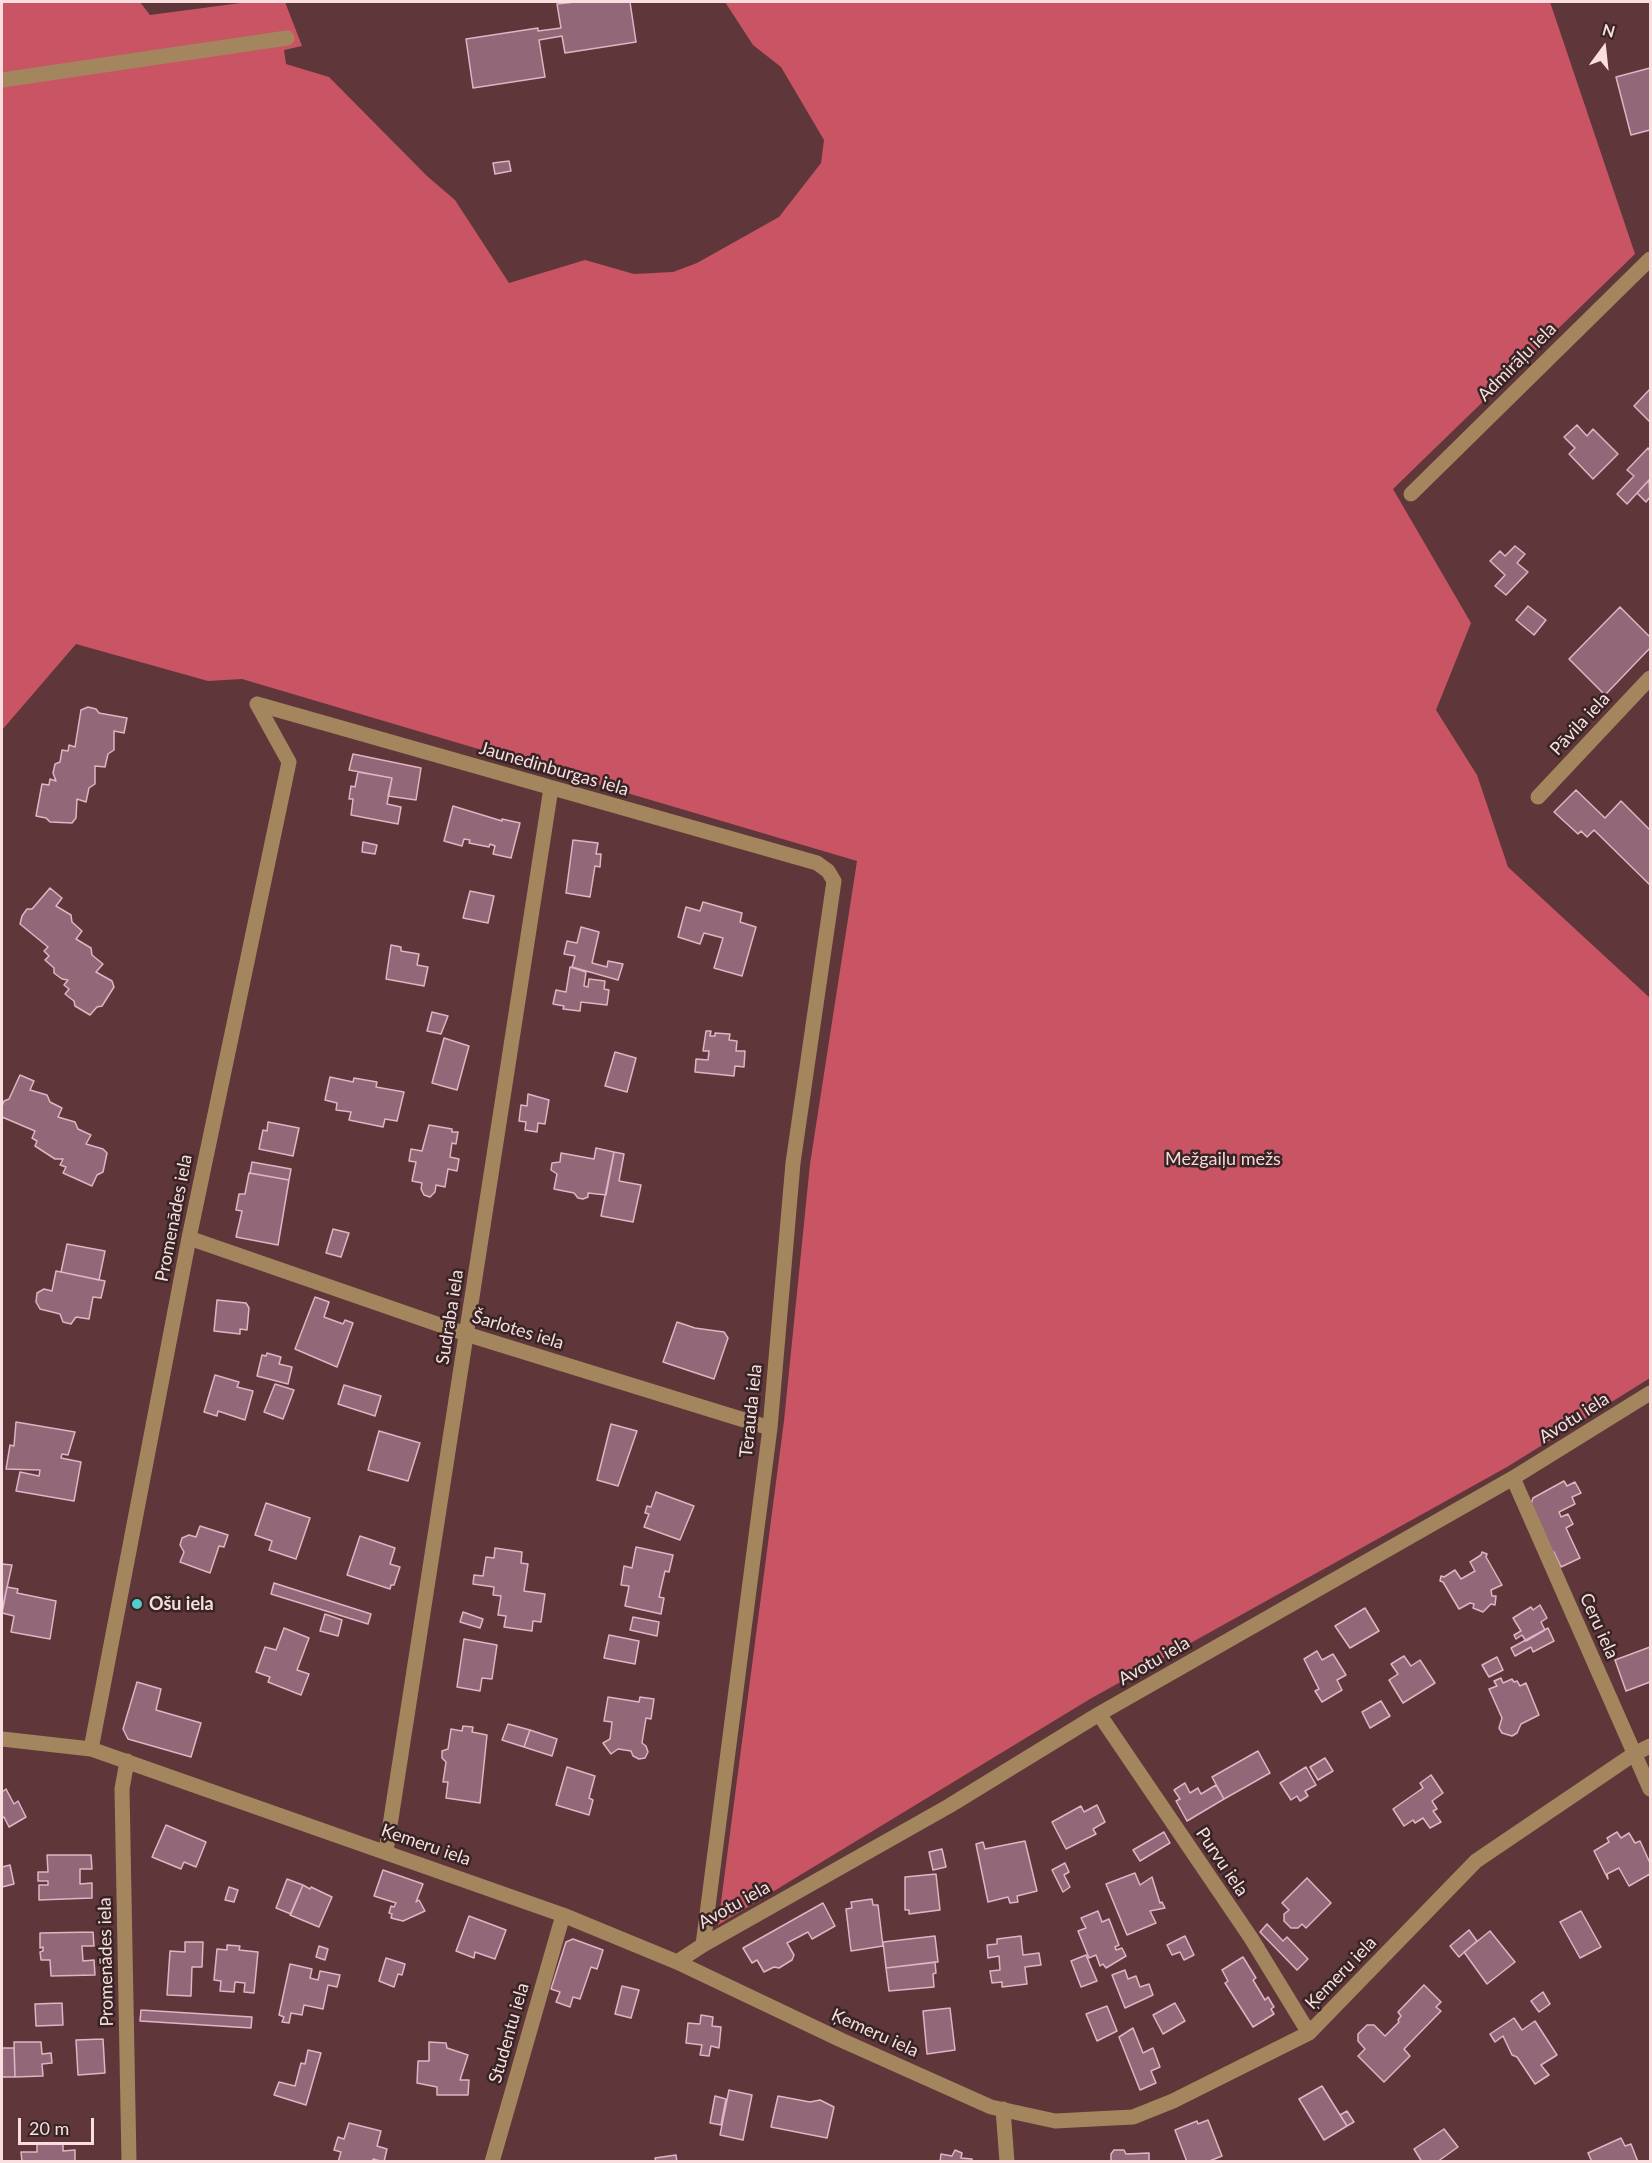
<!DOCTYPE html>
<meta charset="utf-8">
<style>
body{margin:0}
#map{position:relative;width:1652px;height:2163px;overflow:hidden;background:#5f3639;font-family:Lato,sans-serif}
canvas{display:block}
.frame{position:absolute;inset:0;border:3px solid #f9dedf;pointer-events:none}
.north{position:absolute;left:1574px;top:18px;width:60px;height:60px;-webkit-text-stroke:4px #372425;paint-order:stroke;rotate:15deg;font-size:16px;font-weight:700;line-height:24px;text-align:center;color:#f9dedf}
.north::after{content:'';display:block;margin:auto;width:21px;height:27px;background:#f9dedf;clip-path:polygon(50% 0,100% 100%,50% 72%,0 100%)}
.scale{position:absolute;left:18px;top:2118px;width:76px;height:27px;box-sizing:border-box;border:3px solid #f9dedf;border-top:0;padding-left:8px;font-size:18px;line-height:21px;white-space:nowrap;color:#f9dedf;-webkit-text-stroke:4px #372425;paint-order:stroke}
</style>
<div id="map">
<canvas width="1652" height="2163"></canvas>
<div class="frame"></div>
<div class="north">N</div>
<div class="scale">20 m</div>
</div>
<script>
const c = document.querySelector('canvas').getContext('2d');
c.lineJoin = 'round';
function paint(path, color) {
  c.fillStyle = color;
  c.fill(path, 'evenodd');
}
function poly(rows) {
  const path = new Path2D();
  for (const r of rows) {
    path.moveTo(r[0], r[1]);
    for (let i = 2; i < r.length; i += 2) path.lineTo(r[i], r[i + 1]);
  }
  return path;
}
function trace(path, color, width, dash) {
  c.strokeStyle = color;
  c.lineWidth = width;
  c.lineCap = dash ? 'butt' : 'round';
  c.setLineDash(dash || []);
  c.stroke(path);
}
function write(font, color, halo, rows, align = 'center') {
  c.font = font + ' Lato,sans-serif';
  c.lineWidth = 5;
  c.setLineDash([]);
  c.textBaseline = 'middle';
  c.strokeStyle = halo;
  c.fillStyle = color;
  for (const [text, x, y, turn = 0] of rows) {
    c.save();
    c.translate(x, y);
    c.rotate((+turn || 0) * Math.PI / 180);
    c.textAlign = isNaN(turn) ? turn : align;
    if (halo) c.strokeText(text, 0, 0);
    c.fillText(text, 0, 0);
    c.restore();
  }
}
paint(poly([
 [2,2,140,2,150,15,248,2,285,2,302,46,284,50,286,64,329,77,427,176,455,200,509,283,585,260,634,274,673,272,697,263,779,217,821,163,824,140,781,67,753,45,725,2,1550,2,1635,254,1393,489,1471,623,1436,710,1477,775,1508,867,1650,998,1650,1378,1507,1467,1090,1699,718,1925,784,1421,810,1164,857,861,242,679,208,681,76,644,2,730]
]), '#c95564');
const building = poly([
 [575,2,630,2,636,42,565,53,562,36,539,40,545,77,473,88,466,39,538,28,538,31,561,28,557,4,575,2],
 [1650,68,1650,130,1631,135,1616,77,1650,68],
 [509,161,511,171,495,174,493,163,509,161],
 [1650,389,1650,422,1634,406,1650,389],
 [1577,425,1587,436,1593,429,1618,454,1593,479,1569,454,1575,448,1564,437,1577,425],
 [1648,448,1650,451,1650,479,1627,504,1617,494,1634,476,1627,470,1648,448],
 [1649,480,1650,497,1646,502,1637,493,1649,480],
 [1515,546,1525,554,1517,563,1528,572,1506,595,1495,586,1505,575,1490,561,1500,551,1505,556,1515,546],
 [1528,606,1546,620,1534,635,1516,620,1528,606],
 [1620,607,1650,637,1650,648,1605,695,1569,659,1620,607],
 [88,707,96,709,99,713,127,718,124,733,114,731,114,750,108,754,105,767,95,766,95,784,89,788,86,802,77,799,76,818,72,823,50,822,46,818,36,816,42,784,49,785,50,779,56,781,53,773,55,764,60,762,62,750,68,751,69,745,75,747,81,710,88,707],
 [353,754,421,768,416,800,388,796,392,778,349,770,353,754],
 [358,772,392,778,387,804,401,807,398,824,351,815,353,799,349,799,351,786,355,787,358,772],
 [1576,790,1605,818,1621,801,1650,830,1650,885,1594,830,1587,837,1581,831,1578,834,1554,812,1576,790],
 [453,806,502,821,502,819,520,823,511,858,493,854,495,846,490,844,489,847,469,843,470,840,464,839,462,846,444,841,453,806],
 [573,840,598,843,596,854,601,854,600,867,595,866,590,897,566,893,573,840],
 [363,842,377,845,375,854,362,852,363,842],
 [50,888,62,898,56,906,71,915,72,922,82,931,76,939,91,948,92,955,103,964,96,972,112,981,114,987,102,1006,97,1007,90,1015,75,1006,74,1001,65,994,69,989,64,985,68,980,62,979,54,973,54,968,45,960,49,956,44,951,48,947,20,924,22,916,27,909,32,909,50,888],
 [470,891,494,896,488,923,463,918,470,891],
 [703,902,742,913,740,922,756,927,742,976,714,968,723,938,704,933,700,944,678,937,686,907,700,911,703,902],
 [581,927,599,932,592,963,607,967,608,961,623,964,618,980,572,967,575,956,564,954,567,941,577,943,581,927],
 [391,945,401,947,401,951,419,954,417,965,428,967,424,986,386,979,391,945],
 [570,967,586,972,584,986,588,987,589,979,605,981,604,989,609,990,607,1005,581,1002,580,1011,563,1009,564,1006,553,1004,556,990,566,992,570,967],
 [432,1012,448,1016,441,1034,427,1031,432,1012],
 [706,1031,711,1031,710,1036,715,1036,715,1033,730,1034,729,1040,737,1041,736,1051,745,1051,744,1067,735,1066,734,1076,695,1072,696,1059,708,1060,709,1051,703,1051,706,1031],
 [444,1038,469,1046,457,1090,432,1083,444,1038],
 [615,1052,636,1058,627,1092,605,1086,615,1052],
 [20,1075,34,1081,30,1090,47,1095,50,1102,62,1108,58,1117,75,1122,78,1129,91,1135,86,1144,103,1149,107,1153,103,1172,97,1175,92,1186,63,1173,66,1167,60,1165,63,1159,55,1159,35,1146,37,1141,32,1138,35,1131,2,1117,2,1106,4,1101,9,1099,20,1075],
 [330,1077,353,1082,354,1078,377,1082,376,1087,404,1092,397,1121,385,1119,383,1127,349,1120,351,1112,336,1110,337,1103,325,1100,330,1077],
 [528,1094,549,1100,545,1124,538,1123,537,1132,525,1130,526,1122,519,1121,521,1105,527,1106,528,1094],
 [268,1122,299,1128,293,1156,259,1149,263,1130,267,1131,268,1122],
 [429,1125,452,1129,452,1132,458,1132,456,1144,452,1143,450,1157,459,1159,457,1171,448,1169,445,1187,436,1185,435,1192,430,1197,424,1195,421,1189,422,1183,412,1181,416,1162,409,1161,411,1149,422,1151,429,1125],
 [596,1148,614,1152,606,1195,588,1193,588,1197,583,1199,578,1198,574,1193,554,1189,557,1174,551,1170,552,1163,560,1162,561,1153,594,1159,596,1148],
 [614,1152,624,1154,619,1181,641,1185,633,1222,601,1216,614,1152],
 [252,1162,291,1169,289,1180,250,1173,252,1162],
 [249,1173,289,1180,278,1245,236,1237,242,1211,236,1210,239,1194,245,1194,249,1173],
 [333,1229,349,1233,341,1257,326,1253,333,1229],
 [67,1244,105,1251,99,1280,61,1272,67,1244],
 [56,1271,105,1281,101,1298,93,1297,89,1319,76,1317,71,1324,63,1322,60,1314,40,1309,36,1302,37,1293,44,1289,52,1291,56,1271],
 [315,1297,329,1302,324,1317,343,1324,345,1320,353,1323,337,1367,295,1349,315,1297],
 [217,1300,246,1303,249,1308,247,1330,240,1329,240,1334,214,1331,217,1300],
 [677,1322,695,1328,724,1332,728,1338,714,1379,663,1362,677,1322],
 [267,1353,281,1357,279,1364,292,1367,288,1384,257,1376,262,1355,266,1356,267,1353],
 [215,1375,239,1382,237,1387,253,1391,245,1420,218,1411,217,1416,204,1412,215,1375],
 [275,1384,294,1390,283,1419,264,1412,275,1384],
 [344,1385,381,1396,375,1416,338,1404,344,1385],
 [16,1422,75,1432,68,1455,62,1454,61,1458,81,1462,74,1501,16,1491,20,1472,39,1476,40,1470,6,1469,10,1445,14,1446,16,1422],
 [611,1424,637,1431,618,1486,597,1480,611,1424],
 [379,1431,420,1443,408,1481,368,1470,379,1431],
 [1564,1481,1567,1486,1575,1482,1581,1493,1572,1497,1575,1504,1559,1512,1561,1517,1568,1514,1573,1524,1566,1528,1580,1558,1561,1567,1554,1552,1551,1553,1530,1507,1533,1498,1564,1481],
 [656,1492,694,1506,680,1540,644,1527,649,1514,645,1513,647,1506,651,1507,656,1492],
 [266,1503,310,1518,296,1559,269,1550,272,1541,255,1535,266,1503],
 [200,1526,228,1535,224,1547,219,1546,210,1573,180,1562,184,1552,180,1545,182,1538,189,1535,196,1537,200,1526],
 [360,1536,395,1548,390,1564,400,1567,394,1585,391,1585,390,1589,347,1575,360,1536],
 [636,1547,673,1555,669,1572,665,1571,659,1597,664,1598,661,1614,625,1606,629,1586,621,1585,624,1566,632,1568,636,1547],
 [495,1548,522,1552,521,1563,528,1564,524,1591,545,1594,541,1622,533,1621,532,1631,504,1627,506,1616,498,1615,501,1596,493,1595,494,1587,473,1584,474,1575,483,1576,486,1557,494,1558,495,1548],
 [1482,1552,1487,1554,1486,1557,1502,1585,1491,1590,1492,1596,1496,1596,1495,1605,1491,1604,1483,1612,1473,1608,1474,1604,1470,1603,1459,1609,1443,1582,1440,1581,1441,1576,1444,1577,1455,1570,1461,1579,1475,1571,1470,1562,1481,1555,1482,1552],
 [2,1564,12,1565,2,1610,2,1564],
 [274,1583,371,1614,368,1624,271,1594,274,1583],
 [7,1587,18,1589,17,1593,56,1601,50,1639,11,1632,14,1616,2,1613,7,1587],
 [1540,1605,1547,1618,1541,1622,1545,1630,1526,1641,1522,1635,1516,1639,1514,1635,1521,1631,1513,1618,1531,1607,1533,1610,1540,1605],
 [1365,1608,1379,1631,1350,1648,1335,1626,1365,1608],
 [463,1612,483,1619,480,1628,460,1622,463,1612],
 [325,1614,342,1620,338,1636,320,1631,325,1614],
 [633,1617,659,1622,657,1636,630,1630,633,1617],
 [284,1628,309,1638,297,1670,309,1674,301,1695,268,1682,270,1677,256,1672,265,1647,276,1650,284,1628],
 [1548,1628,1554,1641,1533,1652,1531,1647,1515,1656,1511,1648,1548,1628],
 [609,1635,639,1641,635,1664,604,1658,609,1635],
 [464,1639,497,1645,492,1679,482,1678,480,1691,457,1687,464,1639],
 [1650,1647,1650,1682,1626,1691,1615,1660,1650,1647],
 [1317,1651,1322,1660,1333,1654,1346,1675,1337,1680,1342,1690,1322,1702,1315,1691,1319,1689,1304,1659,1317,1651],
 [1404,1656,1411,1666,1420,1660,1435,1683,1403,1703,1389,1680,1398,1674,1391,1664,1404,1656],
 [1497,1657,1503,1670,1489,1677,1482,1665,1497,1657],
 [1501,1678,1503,1683,1512,1679,1514,1682,1517,1681,1520,1686,1526,1683,1539,1715,1521,1724,1517,1733,1512,1736,1502,1733,1499,1728,1502,1718,1489,1689,1497,1686,1494,1681,1501,1678],
 [137,1682,161,1689,156,1710,201,1723,191,1757,128,1739,123,1729,137,1682],
 [608,1697,639,1702,640,1697,654,1699,651,1719,646,1718,642,1743,646,1746,648,1752,645,1758,639,1759,633,1756,631,1751,618,1749,611,1754,603,1743,610,1739,612,1722,604,1721,608,1697],
 [1381,1701,1390,1716,1370,1728,1362,1712,1381,1701],
 [508,1724,530,1730,524,1747,502,1740,508,1724],
 [463,1726,473,1727,472,1732,487,1735,480,1803,446,1798,448,1782,443,1782,446,1762,442,1758,442,1751,448,1749,451,1729,462,1731,463,1726],
 [530,1730,557,1739,552,1756,524,1747,530,1730],
 [1258,1751,1270,1773,1224,1799,1212,1777,1258,1751],
 [1325,1758,1333,1771,1318,1780,1310,1767,1325,1758],
 [567,1767,595,1776,589,1798,593,1800,589,1815,556,1805,567,1767],
 [1306,1767,1316,1785,1305,1791,1308,1796,1300,1801,1297,1796,1291,1800,1280,1783,1306,1767],
 [1431,1775,1443,1793,1432,1801,1437,1809,1433,1811,1441,1822,1430,1828,1423,1818,1415,1823,1413,1820,1404,1826,1393,1809,1423,1788,1420,1783,1431,1775],
 [1185,1783,1190,1793,1198,1788,1201,1794,1216,1785,1224,1799,1187,1821,1176,1801,1180,1799,1174,1790,1185,1783],
 [6,1789,14,1804,18,1801,26,1817,9,1827,4,1817,2,1818,2,1792,6,1789],
 [1097,1805,1105,1822,1093,1829,1096,1834,1066,1849,1052,1822,1081,1806,1084,1812,1097,1805],
 [166,1825,206,1842,196,1867,184,1862,181,1869,152,1857,166,1825],
 [1164,1832,1170,1843,1140,1861,1133,1850,1164,1832],
 [1617,1832,1621,1838,1629,1833,1635,1843,1640,1841,1650,1863,1650,1874,1629,1886,1619,1868,1607,1874,1608,1879,1594,1851,1609,1842,1607,1838,1617,1832],
 [1025,1841,1037,1891,1017,1896,1018,1902,1010,1903,1008,1897,988,1902,976,1844,983,1842,985,1849,1025,1841],
 [942,1849,946,1867,933,1870,929,1852,942,1849],
 [47,1855,91,1855,92,1869,80,1869,80,1884,92,1883,92,1898,39,1900,39,1885,48,1885,48,1881,38,1881,38,1872,48,1872,47,1855],
 [1065,1863,1069,1872,1064,1875,1070,1887,1063,1892,1052,1870,1065,1863],
 [10,1865,14,1884,2,1887,2,1867,10,1865],
 [383,1870,423,1884,416,1902,419,1900,425,1911,403,1921,391,1918,392,1914,389,1913,391,1906,394,1907,396,1903,374,1896,383,1870],
 [1135,1873,1140,1885,1152,1877,1160,1903,1162,1902,1165,1908,1150,1911,1156,1923,1127,1935,1106,1884,1135,1873],
 [936,1874,940,1910,909,1914,909,1910,905,1910,905,1877,936,1874],
 [1307,1878,1331,1903,1306,1928,1302,1924,1298,1928,1291,1928,1284,1921,1284,1914,1289,1910,1282,1903,1307,1878],
 [287,1879,303,1885,291,1914,276,1908,287,1879],
 [303,1885,310,1889,311,1887,332,1897,319,1927,290,1915,303,1885],
 [229,1887,238,1890,234,1902,225,1900,229,1887],
 [872,1899,873,1905,878,1905,883,1946,851,1951,846,1909,852,1908,851,1902,872,1899],
 [823,1903,835,1926,812,1939,808,1932,787,1943,794,1955,792,1960,779,1968,774,1967,764,1972,757,1960,752,1963,743,1948,823,1903],
 [1098,1911,1102,1922,1109,1919,1119,1945,1115,1947,1116,1950,1122,1948,1126,1956,1106,1968,1103,1964,1100,1966,1096,1955,1089,1958,1078,1931,1086,1928,1081,1918,1098,1911],
 [1581,1911,1601,1947,1580,1958,1560,1922,1581,1911],
 [469,1916,506,1930,495,1959,475,1952,474,1958,456,1951,469,1916],
 [1267,1924,1283,1941,1287,1937,1308,1959,1297,1970,1260,1932,1267,1924],
 [1469,1930,1477,1941,1459,1957,1450,1946,1469,1930],
 [1490,1931,1515,1962,1487,1984,1464,1952,1490,1931],
 [93,1932,94,1946,82,1946,83,1961,94,1960,95,1975,51,1976,50,1960,41,1960,40,1952,43,1951,43,1947,40,1948,40,1933,93,1932],
 [935,1936,938,1962,886,1968,883,1942,935,1936],
 [1021,1936,1023,1955,1039,1953,1041,1965,1025,1967,1027,1984,1002,1987,1002,1982,992,1983,990,1971,1000,1970,999,1956,988,1958,987,1945,997,1944,997,1939,1021,1936],
 [1185,1936,1194,1955,1184,1960,1180,1952,1172,1955,1167,1945,1185,1936],
 [573,1939,603,1950,597,1969,591,1967,580,1999,573,1997,570,2007,556,2002,560,1992,551,1989,566,1942,573,1939],
 [185,1942,203,1942,202,1967,192,1967,191,1996,167,1995,170,1951,185,1952,185,1942],
 [227,1945,240,1946,239,1950,258,1952,254,1993,244,1992,245,1983,235,1982,234,1992,220,1991,221,1981,214,1980,217,1949,227,1950,227,1945],
 [319,1946,328,1949,325,1960,316,1957,319,1946],
 [1086,1955,1097,1981,1081,1987,1071,1961,1086,1955],
 [1243,1957,1256,1978,1253,1980,1265,2000,1268,1997,1274,2007,1271,2009,1274,2014,1253,2027,1225,1983,1228,1981,1222,1970,1243,1957],
 [386,1958,405,1964,402,1975,398,1974,394,1987,379,1981,386,1958],
 [935,1962,936,1973,933,1974,934,1987,889,1991,886,1968,935,1962],
 [290,1964,312,1969,310,1978,318,1980,320,1971,340,1975,337,1987,328,1985,323,2009,304,2005,302,2015,291,2013,289,2023,282,2022,284,2017,279,2015,290,1964],
 [1125,1970,1128,1979,1136,1976,1140,1987,1149,1984,1153,1995,1125,2008,1112,1975,1125,1970],
 [1424,1985,1441,2002,1436,2007,1441,2011,1404,2049,1410,2056,1384,2082,1358,2056,1365,2049,1358,2041,1358,2034,1367,2025,1374,2025,1385,2036,1399,2022,1398,2020,1401,2016,1398,2012,1424,1985],
 [622,1986,639,1990,631,2018,615,2014,622,1986],
 [1543,1992,1550,2004,1539,2012,1531,2001,1543,1992],
 [62,2003,63,2025,36,2026,35,2004,62,2003],
 [1175,2003,1185,2021,1163,2034,1153,2015,1175,2003],
 [1107,2006,1117,2031,1097,2041,1086,2014,1107,2006],
 [950,2008,955,2050,927,2054,923,2011,950,2008],
 [141,2010,252,2017,251,2028,140,2021,141,2010],
 [701,2015,713,2017,712,2026,721,2027,719,2048,711,2046,709,2056,700,2055,702,2045,686,2043,688,2023,700,2024,701,2015],
 [1514,2018,1522,2030,1535,2021,1557,2055,1541,2065,1549,2075,1535,2084,1517,2057,1512,2055,1503,2036,1495,2042,1490,2034,1514,2018],
 [1133,2028,1143,2053,1153,2048,1160,2067,1151,2071,1156,2083,1140,2090,1119,2037,1133,2028],
 [103,2039,105,2073,78,2075,76,2040,103,2039],
 [14,2042,41,2042,42,2054,51,2053,52,2063,42,2064,43,2076,15,2077,14,2042],
 [429,2042,446,2043,447,2048,468,2055,460,2080,469,2080,468,2095,437,2095,437,2087,417,2083,418,2061,429,2061,429,2042],
 [2,2048,14,2048,15,2077,2,2077,2,2048],
 [308,2050,321,2053,306,2105,274,2095,279,2082,295,2086,301,2063,305,2064,308,2050],
 [1322,2086,1347,2126,1324,2140,1299,2099,1322,2086],
 [729,2090,752,2095,743,2140,720,2135,729,2090],
 [715,2096,726,2099,721,2125,710,2123,715,2096],
 [778,2096,810,2102,820,2100,834,2107,827,2138,771,2127,778,2096],
 [1347,2111,1354,2122,1347,2126,1340,2115,1347,2111],
 [1208,2120,1222,2156,1207,2162,1187,2162,1175,2130,1197,2121,1198,2124,1208,2120],
 [349,2123,381,2131,377,2146,387,2149,384,2162,373,2159,373,2162,338,2162,341,2152,334,2150,338,2137,344,2139,349,2123],
 [1444,2129,1458,2147,1437,2162,1422,2162,1414,2149,1444,2129],
 [1621,2138,1625,2146,1631,2144,1638,2162,1592,2162,1588,2153,1621,2138],
 [63,2143,63,2151,75,2150,75,2162,22,2162,21,2152,37,2152,37,2144,63,2143],
 [955,2150,962,2153,961,2158,972,2159,972,2162,940,2162,941,2154,952,2156,955,2150],
 [1114,2150,1124,2150,1126,2154,1149,2153,1149,2162,1111,2162,1111,2154,1114,2150],
 [676,2155,677,2162,656,2162,655,2158,676,2155]
]);
paint(building, '#926878');
trace(building, '#e2b3c4', 1.5);
trace(poly([
 [2,80,287,38],
 [1411,494,1650,259],
 [257,704,817,863,828,871,834,881,793,1163,770,1428,703,1945],
 [1538,797,1650,678],
 [189,1238,466,1334,770,1428],
 [1513,1478,1650,1789],
 [1099,1714,1251,1938,1309,2033],
 [2,1739,91,1749,563,1915,677,1962,841,2040,991,2107,1055,2121,1133,2117,1173,2101,1309,2033,1476,1861,1634,1754,1650,1746],
 [91,1749,189,1238,289,762,257,704],
 [127,1761,122,1789,129,2162],
 [386,1851,551,788],
 [677,1962,703,1945,949,1806,1099,1714,1513,1478,1650,1393],
 [1003,2109,1007,2162],
 [492,2162,563,1915]
]), '#a4865e', 15);
for (const [x, y, r, color] of [
 [137,1604,6,"#52cdcd"]
]) {
  const dot = new Path2D();
  dot.arc(x, y, r, 0, 2 * Math.PI);
  c.fillStyle = color;
  c.fill(dot);
  trace(dot, '#372425', 2);
}
write('18px', '#f9dedf', '#372425', [
 ["Admirāļu iela",1517,362,-45],
 ["Pāvila iela",1580,724,-47],
 ["Jaunedinburgas iela",554,769,16],
 ["Promenādes iela",174,1218,-79],
 ["Sudraba iela",450,1317,-81],
 ["Šarlotes iela",518,1330,17],
 ["Tērauda iela",751,1411,-84],
 ["Avotu iela",1574,1418,-32],
 ["Ceru iela",1599,1626,66],
 ["Avotu iela",1154,1661,-30],
 ["Ķemeru iela",426,1845,19],
 ["Purvu iela",1222,1862,56],
 ["Avotu iela",734,1905,-29],
 ["Promenādes iela",106,1962,-91],
 ["Ķemeru iela",1341,1973,-46],
 ["Studentu iela",509,2033,-74],
 ["Ķemeru iela",875,2033,24]
]);
write('18px', '#f7d7d8', '#372425', [
 ["Mežgaiļu mežs",1223,1159]
]);
write('bold 18px', '#f9dedf', '#372425', [
 ["Ošu iela",149,1604]
], 'left');
</script>
